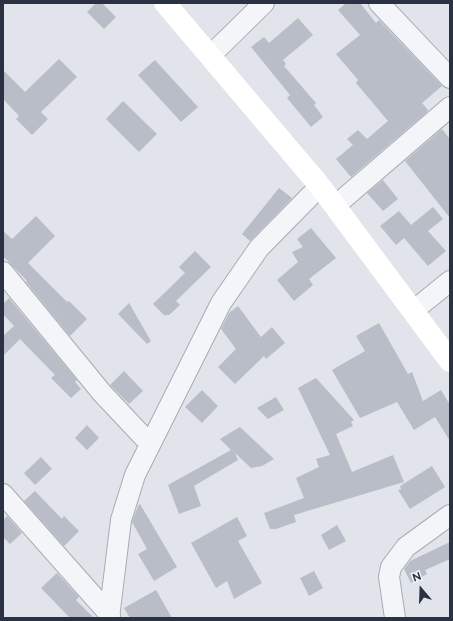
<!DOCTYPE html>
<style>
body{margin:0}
#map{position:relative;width:453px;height:621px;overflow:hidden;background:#e1e4ea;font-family:Raleway,sans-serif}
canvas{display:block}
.frame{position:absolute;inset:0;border:4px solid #293142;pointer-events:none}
.north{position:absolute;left:401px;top:569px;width:40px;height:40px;-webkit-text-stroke:3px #f0f3f7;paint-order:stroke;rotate:341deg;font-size:11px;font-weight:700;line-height:16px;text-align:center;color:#293142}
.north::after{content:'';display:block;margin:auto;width:14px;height:18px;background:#293142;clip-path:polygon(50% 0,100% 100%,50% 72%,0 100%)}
</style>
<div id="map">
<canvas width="453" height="621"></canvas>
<div class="frame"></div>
<div class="north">N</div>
</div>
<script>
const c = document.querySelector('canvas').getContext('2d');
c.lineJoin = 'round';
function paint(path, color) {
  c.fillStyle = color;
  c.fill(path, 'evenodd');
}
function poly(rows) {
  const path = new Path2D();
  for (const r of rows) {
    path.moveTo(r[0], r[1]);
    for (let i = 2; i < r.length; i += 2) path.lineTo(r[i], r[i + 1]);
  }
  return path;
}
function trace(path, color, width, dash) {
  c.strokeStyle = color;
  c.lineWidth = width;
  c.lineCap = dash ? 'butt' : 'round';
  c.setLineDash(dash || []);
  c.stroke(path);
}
paint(poly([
 [96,3,102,3,116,17,104,29,87,12],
 [346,3,360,3,376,23,379,20,442,86,422,103,428,110,427,112,351,177,336,159,353,145,347,139,358,130,367,139,388,121,356,83,358,80,336,54,360,35,338,10],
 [298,18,313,35,283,60,286,64,284,66,316,103,314,105,323,117,311,127,287,98,290,95,251,47,264,37,269,43],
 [59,59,77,77,41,112,48,119,32,135,16,119,19,116,3,99,3,70,25,92],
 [155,60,198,107,181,122,138,75],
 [123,101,157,134,139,152,106,119],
 [442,129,450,139,450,218,405,161],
 [383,180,398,199,383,211,367,193],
 [279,188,292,198,250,241,242,234],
 [433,207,443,219,428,231,446,251,428,266,404,238,396,245,380,226,399,211,411,225],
 [36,216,55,236,28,263,67,302,69,301,87,319,70,336,26,282,27,281,3,256,3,231,12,239],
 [311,228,336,258,309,279,313,285,294,301,277,280,298,262,292,252,303,247,297,239],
 [195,251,211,267,176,301,180,305,169,315,164,315,153,304,185,273,179,267],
 [9,298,77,380,75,382,81,389,71,398,51,378,55,375,20,339,3,356,3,336,14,326,3,314,3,304],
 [129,303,151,341,147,344,118,314],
 [238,306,261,337,272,327,285,343,266,359,264,356,235,384,218,367,236,349,221,329,229,313],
 [379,323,408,374,412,372,423,401,441,390,450,405,450,441,435,417,414,430,397,402,360,418,332,370,365,351,356,336],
 [124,371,143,391,129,404,110,385],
 [316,378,354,420,351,422,353,426,336,434,352,472,393,455,404,482,294,515,296,522,276,529,270,529,264,513,304,498,296,478,319,467,316,459,330,455,298,388],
 [202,390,218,406,202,423,185,407],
 [276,397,284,410,268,419,257,408],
 [87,425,99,438,87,450,75,438],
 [240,427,274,459,262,466,251,468,235,453,238,460,194,486,201,506,179,514,168,485,231,450,220,439],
 [41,457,52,469,35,485,24,473],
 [432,466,445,487,410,509,398,490,401,489,400,486],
 [35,491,62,519,64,516,79,531,64,546,24,501],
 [140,504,177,567,154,581,138,554,147,549,132,522,138,506],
 [7,516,22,533,10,544,3,537,3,521],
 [237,517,247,536,238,541,262,583,234,599,227,581,216,588,191,543],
 [337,525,346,541,329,550,321,535],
 [450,542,450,559,425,570,427,574,411,583,404,569,410,561],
 [314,571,323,588,309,596,300,578],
 [57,573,79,597,76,600,94,618,70,618,41,588],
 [156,590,172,618,130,618,124,608]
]), '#b8bdc7');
const street = poly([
 [379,3,450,78],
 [210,56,264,3],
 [335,206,450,107],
 [3,272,102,393,150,444],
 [413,311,450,281],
 [3,494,110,615],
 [109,618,121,520,135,475,221,303,259,248,320,186],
 [395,618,389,577,391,567,406,547,450,515]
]);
trace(street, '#a6abb4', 22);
trace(street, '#f4f5f8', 20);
trace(poly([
 [165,3,320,186,450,361]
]), '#fff', 22);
</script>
